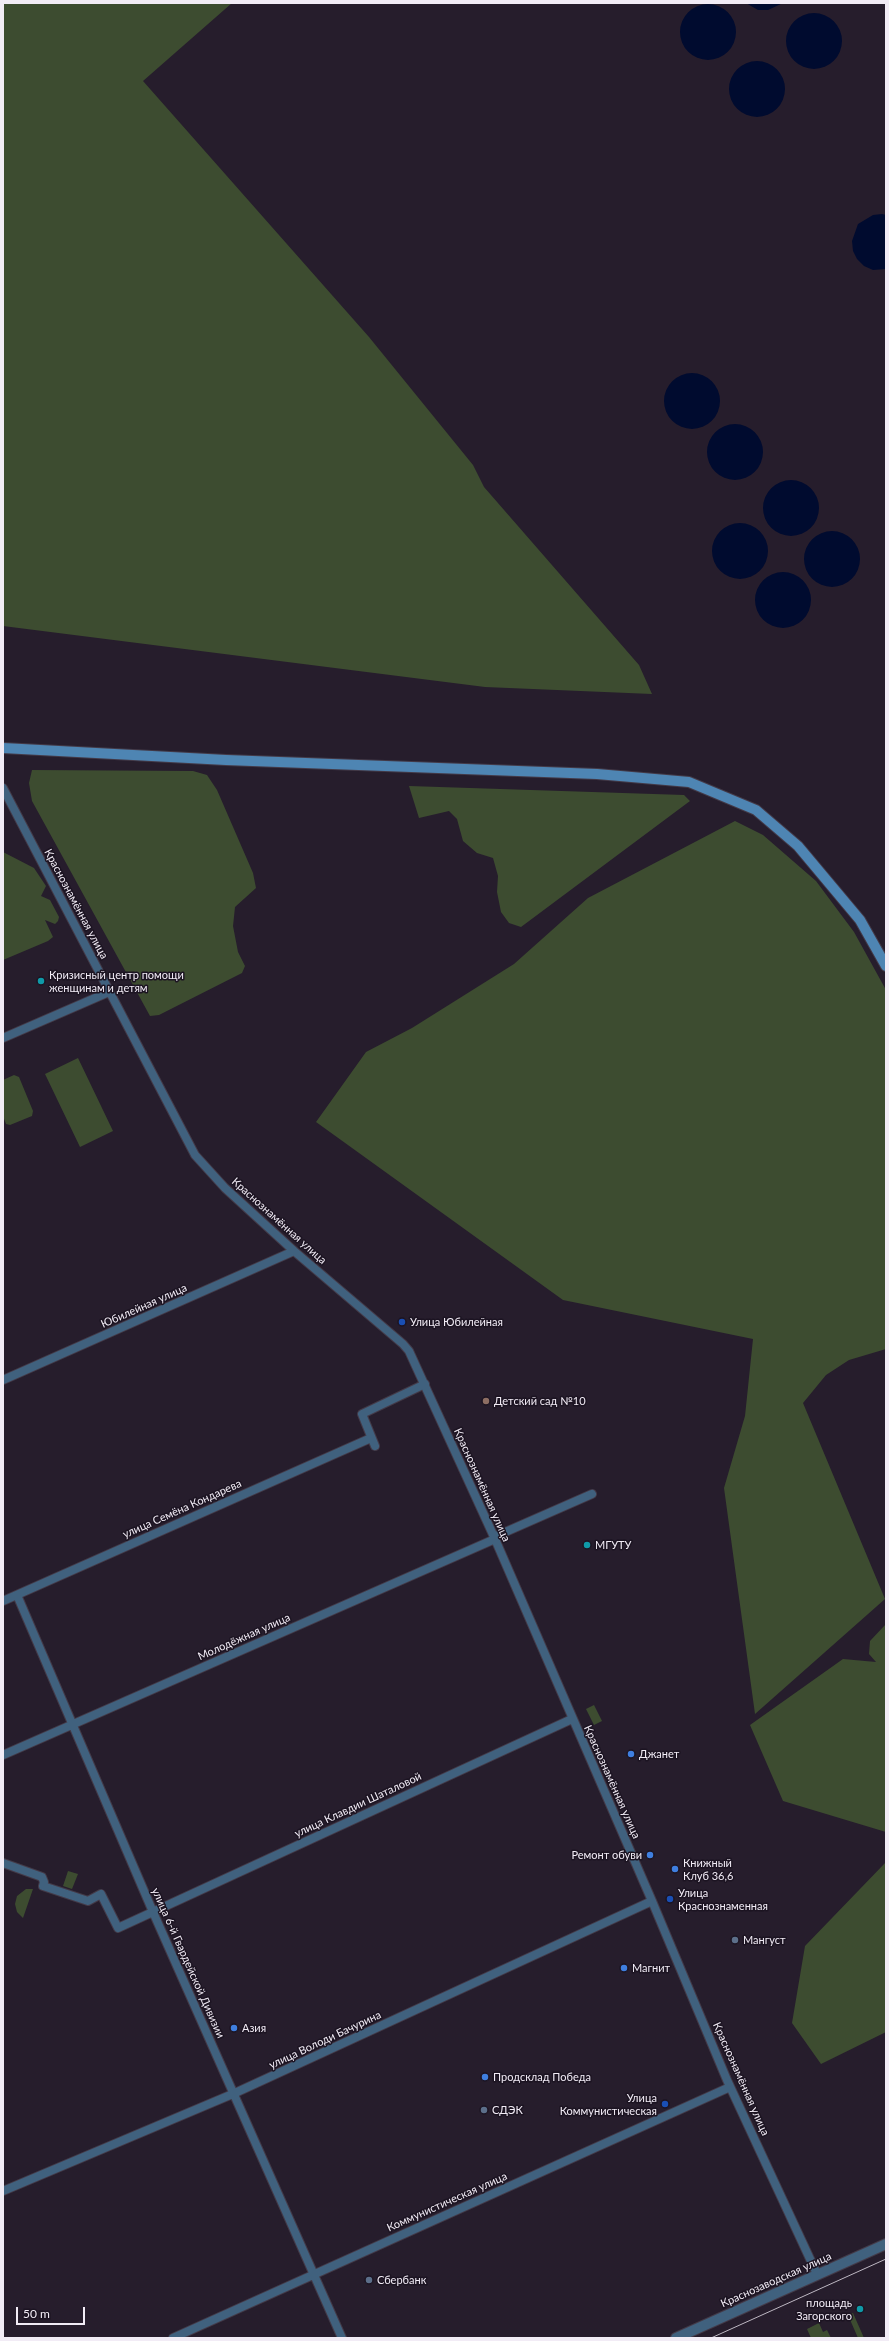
<!DOCTYPE html>
<meta charset="utf-8">
<style>
body{margin:0}
#map{position:relative;width:889px;height:2341px;overflow:hidden;background:#261d2c;font-family:Lato,sans-serif}
canvas{display:block}
.frame{position:absolute;inset:0;border:4px solid #f2ecf6;pointer-events:none}
.scale{position:absolute;left:16px;top:2307px;width:69px;height:18px;box-sizing:border-box;border:2px solid #f2ecf6;border-top:0;padding-left:5px;font-size:12px;line-height:14px;white-space:nowrap;color:#f2ecf6;-webkit-text-stroke:3px #1c1422;paint-order:stroke}
</style>
<div id="map">
<canvas width="889" height="2341"></canvas>
<div class="frame"></div>
<div class="scale">50 m</div>
</div>
<script>
const c = document.querySelector('canvas').getContext('2d');
c.lineJoin = 'round';
function paint(path, color) {
  c.fillStyle = color;
  c.fill(path, 'evenodd');
}
function poly(rows) {
  const path = new Path2D();
  for (const r of rows) {
    if (r.length === 3) {
      path.moveTo(r[0] + r[2], r[1]);
      path.arc(r[0], r[1], r[2], 0, 2 * Math.PI);
      continue;
    }
    path.moveTo(r[0], r[1]);
    for (let i = 2; i < r.length; i += 2) path.lineTo(r[i], r[i + 1]);
  }
  return path;
}
function trace(path, color, width, dash) {
  c.strokeStyle = color;
  c.lineWidth = width;
  c.lineCap = dash ? 'butt' : 'round';
  c.setLineDash(dash || []);
  c.stroke(path);
}
function write(font, color, halo, rows, align = 'center') {
  c.font = font + ' Lato,sans-serif';
  c.lineWidth = 3;
  c.setLineDash([]);
  c.textBaseline = 'middle';
  c.strokeStyle = halo;
  c.fillStyle = color;
  for (const [text, x, y, turn = 0] of rows) {
    c.save();
    c.translate(x, y);
    c.rotate((+turn || 0) * Math.PI / 180);
    c.textAlign = isNaN(turn) ? turn : align;
    if (halo) c.strokeText(text, 0, 0);
    c.fillText(text, 0, 0);
    c.restore();
  }
}
paint(poly([
 [3,3,232,3,143,81,369,337,473,465,484,487,639,665,652,694,485,687,3,626],
 [32,770,193,771,207,775,217,790,253,873,256,888,235,907,233,926,238,952,245,966,242,973,159,1015,150,1016,32,801,29,783],
 [409,786,684,795,690,801,521,927,509,923,501,912,497,892,498,876,493,858,477,853,463,841,457,819,449,811,419,818],
 [735,821,763,835,816,881,854,932,886,990,886,1349,849,1360,826,1375,803,1403,885,1599,755,1714,724,1488,745,1416,753,1339,563,1300,316,1122,366,1052,412,1028,514,964,588,898],
 [3,852,34,868,46,886,41,896,50,900,59,917,58,921,55,924,45,920,53,937,48,941,3,960],
 [78,1058,113,1131,80,1147,45,1074],
 [14,1075,19,1077,33,1111,32,1116,10,1125,6,1124,3,1116,3,1080],
 [886,1624,886,1832,783,1801,750,1725,843,1659,876,1662,869,1654,870,1641],
 [594,1705,602,1721,594,1725,586,1709],
 [886,1862,886,2032,821,2064,792,2023,805,1946],
 [68,1871,78,1874,72,1889,63,1886],
 [26,1889,33,1889,23,1918,17,1912,15,1904,17,1896],
 [853,2313,864,2338,858,2338,848,2315],
 [819,2323,823,2332,827,2330,831,2338,811,2338,807,2329]
]), '#3d4c30');
paint(poly([
 [746,3,783,3,768,10,758,10],
 [708,32,28],
 [814,41,28],
 [757,89,28],
 [882,214,886,215,886,269,873,270,864,266,857,259,853,251,852,241,858,224,873,215],
 [692,401,28],
 [735,452,28],
 [791,508,28],
 [740,551,28],
 [832,559,28],
 [783,600,28]
]), '#000b2f');
const minor = poly([
 [3,788,195,1155,225,1188,294,1251,403,1344,409,1351,495,1539,652,1901,727,2080,817,2274],
 [3,1038,109,992],
 [3,1380,294,1251],
 [375,1446,362,1414,425,1384],
 [494,1537,592,1494],
 [17,1595,153,1912,342,2338],
 [3,1601,371,1438],
 [3,1755,495,1539],
 [3,1863,42,1877,44,1882,43,1886,88,1901,101,1894,118,1928,572,1719],
 [3,2191,235,2093,652,1901],
 [173,2338,730,2087]
]);
const tertiary = poly([
 [676,2338,886,2244]
]);
const secondary = poly([
 [3,748,226,760,597,774,689,782,756,810,798,846,860,920,886,966]
]);
trace(minor, '#433a48', 10);
trace(tertiary, '#433a48', 12);
trace(secondary, '#433a48', 12);
trace(minor, '#40617e', 8);
trace(tertiary, '#40617e', 10);
trace(secondary, '#4e85b3', 10);
trace(poly([
 [711,2338,886,2259]
]), '#beb8c3', 1);
for (const [x, y, r, color] of [
 [41,981,4,"#0f9aa8"],
 [402,1322,4,"#1a4fb4"],
 [486,1401,4,"#8d6e63"],
 [587,1545,4,"#0f9aa8"],
 [631,1754,4,"#3f7fe0"],
 [650,1855,4,"#3f7fe0"],
 [675,1869,4,"#3f7fe0"],
 [670,1899,4,"#1a4fb4"],
 [735,1940,4,"#5c6f8a"],
 [624,1968,4,"#3f7fe0"],
 [234,2028,4,"#3f7fe0"],
 [485,2077,4,"#3f7fe0"],
 [665,2104,4,"#1a4fb4"],
 [484,2110,4,"#5c6f8a"],
 [369,2280,4,"#5c6f8a"],
 [860,2309,4,"#0f9aa8"]
]) {
  const dot = new Path2D();
  dot.arc(x, y, r, 0, 2 * Math.PI);
  c.fillStyle = color;
  c.fill(dot);
  trace(dot, '#1c1422', 1.5);
}
write('11px', '#f2ecf6', '#1c1422', [
 ["Краснознамённая улица",76,904,62],
 ["Краснознамённая улица",279,1221,42],
 ["Юбилейная улица",144,1306,-24],
 ["Краснознамённая улица",482,1485,66],
 ["улица Семёна Кондарева",182,1509,-24],
 ["Молодёжная улица",244,1637,-24],
 ["Краснознамённая улица",612,1782,66],
 ["улица Клавдии Шаталовой",358,1805,-25],
 ["улица 6-й Гвардейской Дивизии",188,1963,66],
 ["улица Володи Бачурина",325,2040,-25],
 ["Краснознамённая улица",741,2079,66],
 ["Коммунистическая улица",447,2202,-24],
 ["Краснозаводская улица",776,2280,-24]
]);
write('11px', '#f2ecf6', '#1c1422', [
 ["Кризисный центр помощи",49,975],
 ["женщинам и детям",49,988],
 ["Улица Юбилейная",410,1322],
 ["Детский сад №10",494,1401],
 ["МГУТУ",595,1545],
 ["Джанет",639,1754],
 ["Ремонт обуви",642,1855,"right"],
 ["Книжный",683,1863],
 ["Клуб 36,6",683,1876],
 ["Улица",678,1893],
 ["Краснознаменная",678,1906],
 ["Мангуст",743,1940],
 ["Магнит",632,1968],
 ["Азия",242,2028],
 ["Продсклад Победа",493,2077],
 ["Улица",657,2098,"right"],
 ["Коммунистическая",657,2111,"right"],
 ["СДЭК",492,2110],
 ["Сбербанк",377,2280],
 ["площадь",852,2303,"right"],
 ["Загорского",852,2316,"right"]
], 'left');
</script>
